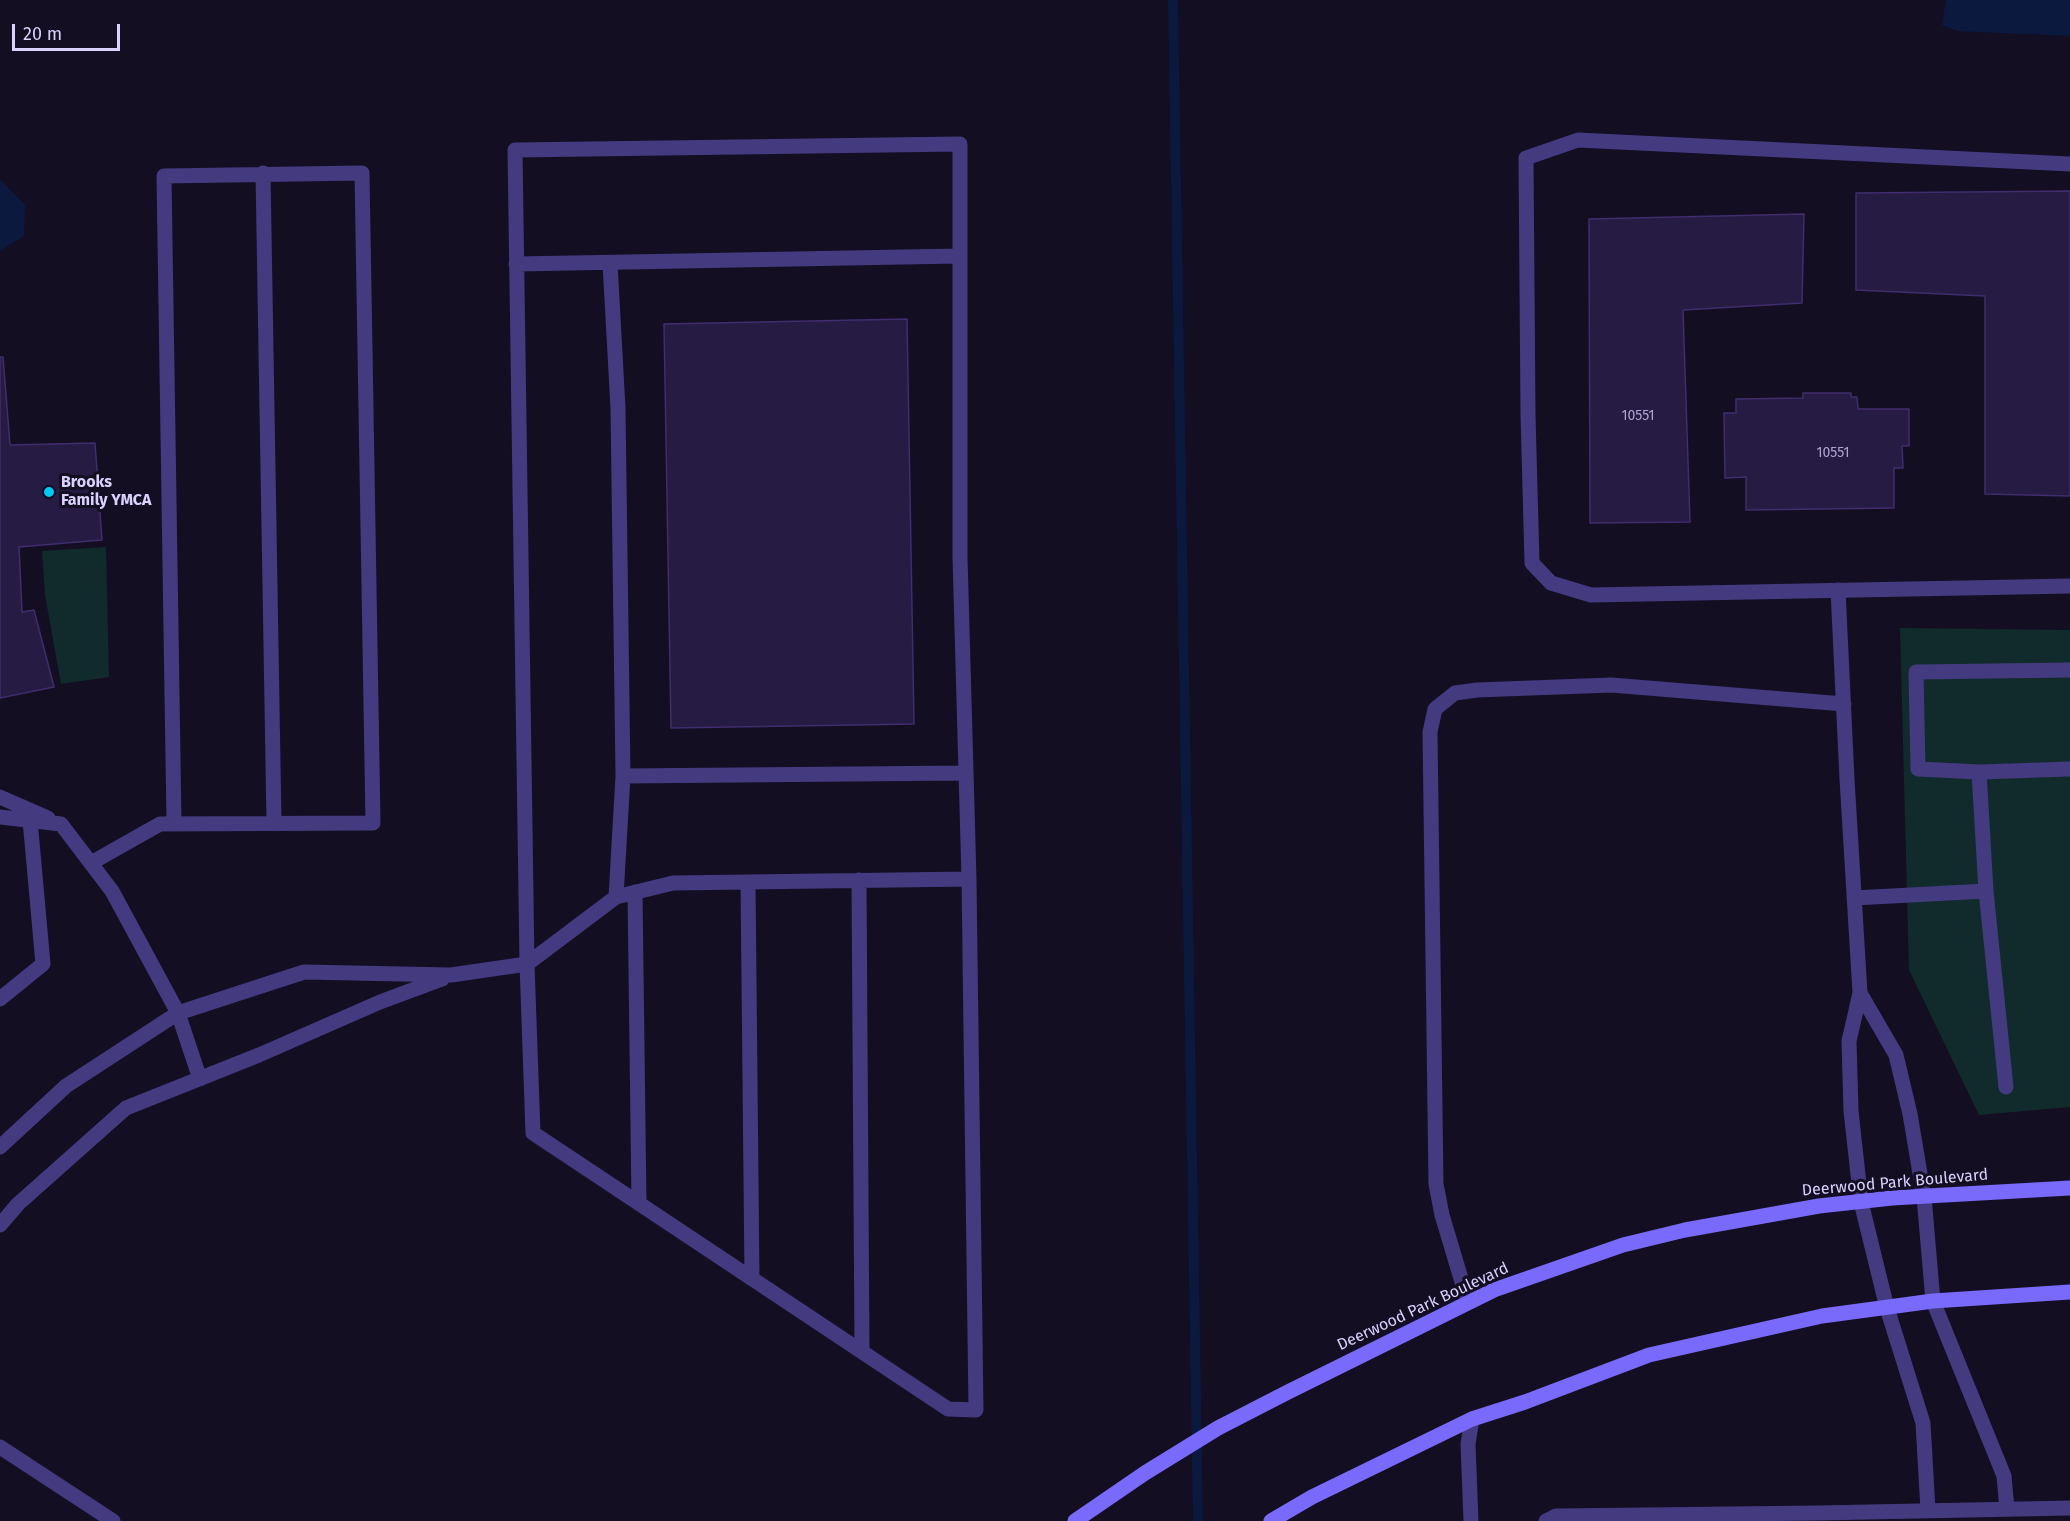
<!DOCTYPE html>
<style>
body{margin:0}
#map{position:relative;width:2070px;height:1521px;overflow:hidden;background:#130e22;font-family:"Fira Sans",sans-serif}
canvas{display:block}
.scale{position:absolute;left:12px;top:24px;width:108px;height:27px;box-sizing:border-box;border:3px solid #d9d1fe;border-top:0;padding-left:8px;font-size:18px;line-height:21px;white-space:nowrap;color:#d9d1fe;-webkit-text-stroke:4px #130e22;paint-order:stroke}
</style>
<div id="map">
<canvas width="2070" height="1521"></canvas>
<div class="scale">20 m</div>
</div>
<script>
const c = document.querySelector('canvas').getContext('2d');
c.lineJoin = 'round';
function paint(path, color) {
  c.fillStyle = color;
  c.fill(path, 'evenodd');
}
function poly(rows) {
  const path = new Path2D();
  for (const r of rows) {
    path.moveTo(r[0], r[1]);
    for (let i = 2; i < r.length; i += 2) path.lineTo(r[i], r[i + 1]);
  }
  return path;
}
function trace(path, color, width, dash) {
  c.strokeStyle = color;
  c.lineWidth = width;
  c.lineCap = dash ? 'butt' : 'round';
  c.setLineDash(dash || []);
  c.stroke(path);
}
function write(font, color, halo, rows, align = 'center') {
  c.font = font + ' "Fira Sans",sans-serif';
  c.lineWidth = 6;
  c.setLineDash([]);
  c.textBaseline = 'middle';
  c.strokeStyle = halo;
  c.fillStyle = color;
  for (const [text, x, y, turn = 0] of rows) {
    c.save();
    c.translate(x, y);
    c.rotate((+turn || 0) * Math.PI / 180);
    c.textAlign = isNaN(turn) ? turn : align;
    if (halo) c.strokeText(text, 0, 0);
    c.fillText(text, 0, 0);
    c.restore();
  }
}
paint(poly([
 [106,547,109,677,61,684,45,595,42,551],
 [1900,628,2070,630,2070,1107,1979,1115,1909,970]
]), '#112b2c');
paint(poly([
 [1946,0,2070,0,2070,36,1957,31,1942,25],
 [0,179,25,205,24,236,0,251]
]), '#0b193e');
trace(poly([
 [1173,0,1198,1521]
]), '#0b193e', 10);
const building = poly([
 [2070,191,2070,496,1985,494,1985,296,1856,290,1856,193,2070,191],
 [1804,214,1802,303,1683,310,1690,522,1590,523,1589,219,1804,214],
 [907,319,914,724,671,728,664,324,907,319],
 [0,357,3,357,10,445,95,443,102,540,19,547,22,612,34,610,54,687,0,698,0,357],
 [1803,393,1851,393,1851,397,1857,397,1858,409,1909,409,1909,446,1902,446,1903,468,1894,468,1894,508,1746,510,1746,477,1725,478,1724,413,1736,413,1736,399,1803,398,1803,393]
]);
paint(building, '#261b42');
trace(building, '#402d6e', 1.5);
trace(poly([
 [2070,164,1578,140,1526,158,1528,415,1532,563,1551,583,1591,595,2070,586],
 [263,173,274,823],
 [610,263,618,408,623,776],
 [516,264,959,256],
 [1838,590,1847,779,1860,993,1849,1041,1851,1111,1861,1202,1887,1308,1923,1423,1928,1510],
 [2070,670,1916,672,1918,769,1979,772,2070,769],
 [1979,772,1986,891],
 [0,797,48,818],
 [0,817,61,824,112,891,178,1013,200,1079],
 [91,863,160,824,373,823,362,173,164,176,174,823],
 [859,880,862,1352],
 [748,882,752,1279],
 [635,892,639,1204],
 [616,897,623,776,966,773],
 [1854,898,1986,891,2006,1087],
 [527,964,616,897,673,883,969,879],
 [1860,993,1896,1055,1910,1114,1924,1197,1933,1301,2004,1476,2007,1509],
 [0,999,43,964,30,820],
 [0,1147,66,1086,178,1013,304,972,451,975,527,964,533,1133,948,1409,976,1410,969,879,960,557,960,144,515,150,527,964],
 [0,1225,18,1204,126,1108,259,1055,380,1002,442,979],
 [1468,1302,1442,1215,1436,1184,1430,732,1435,709,1455,693,1477,690,1611,685,1844,704],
 [1471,1521,1468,1444,1472,1419],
 [1546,1521,1556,1516,1818,1513,2070,1508]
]), '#433a80', 15);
trace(poly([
 [0,1447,113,1521]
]), '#433a80', 15);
trace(poly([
 [1075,1521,1145,1473,1218,1428,1288,1392,1494,1290,1623,1245,1685,1230,1819,1206,1892,1198,2070,1188],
 [1271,1521,1312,1497,1472,1419,1525,1402,1649,1355,1822,1316,1933,1301,2070,1292]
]), '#7a6afb', 15);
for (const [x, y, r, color] of [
 [49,492,6,"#06c8f4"]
]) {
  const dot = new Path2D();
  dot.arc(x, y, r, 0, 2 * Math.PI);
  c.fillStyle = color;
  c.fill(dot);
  trace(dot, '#130e22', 2);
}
write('14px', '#aca4cf', null, [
 ["10551",1638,416],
 ["10551",1833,453]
]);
write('bold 16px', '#d9d1fe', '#130e22', [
 ["Brooks",61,483],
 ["Family YMCA",61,501]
], 'left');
write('16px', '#d9d1fe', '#130e22', [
 ["Deerwood Park Boulevard",1895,1183,-5],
 ["Deerwood Park Boulevard",1423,1307,-25]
]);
</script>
